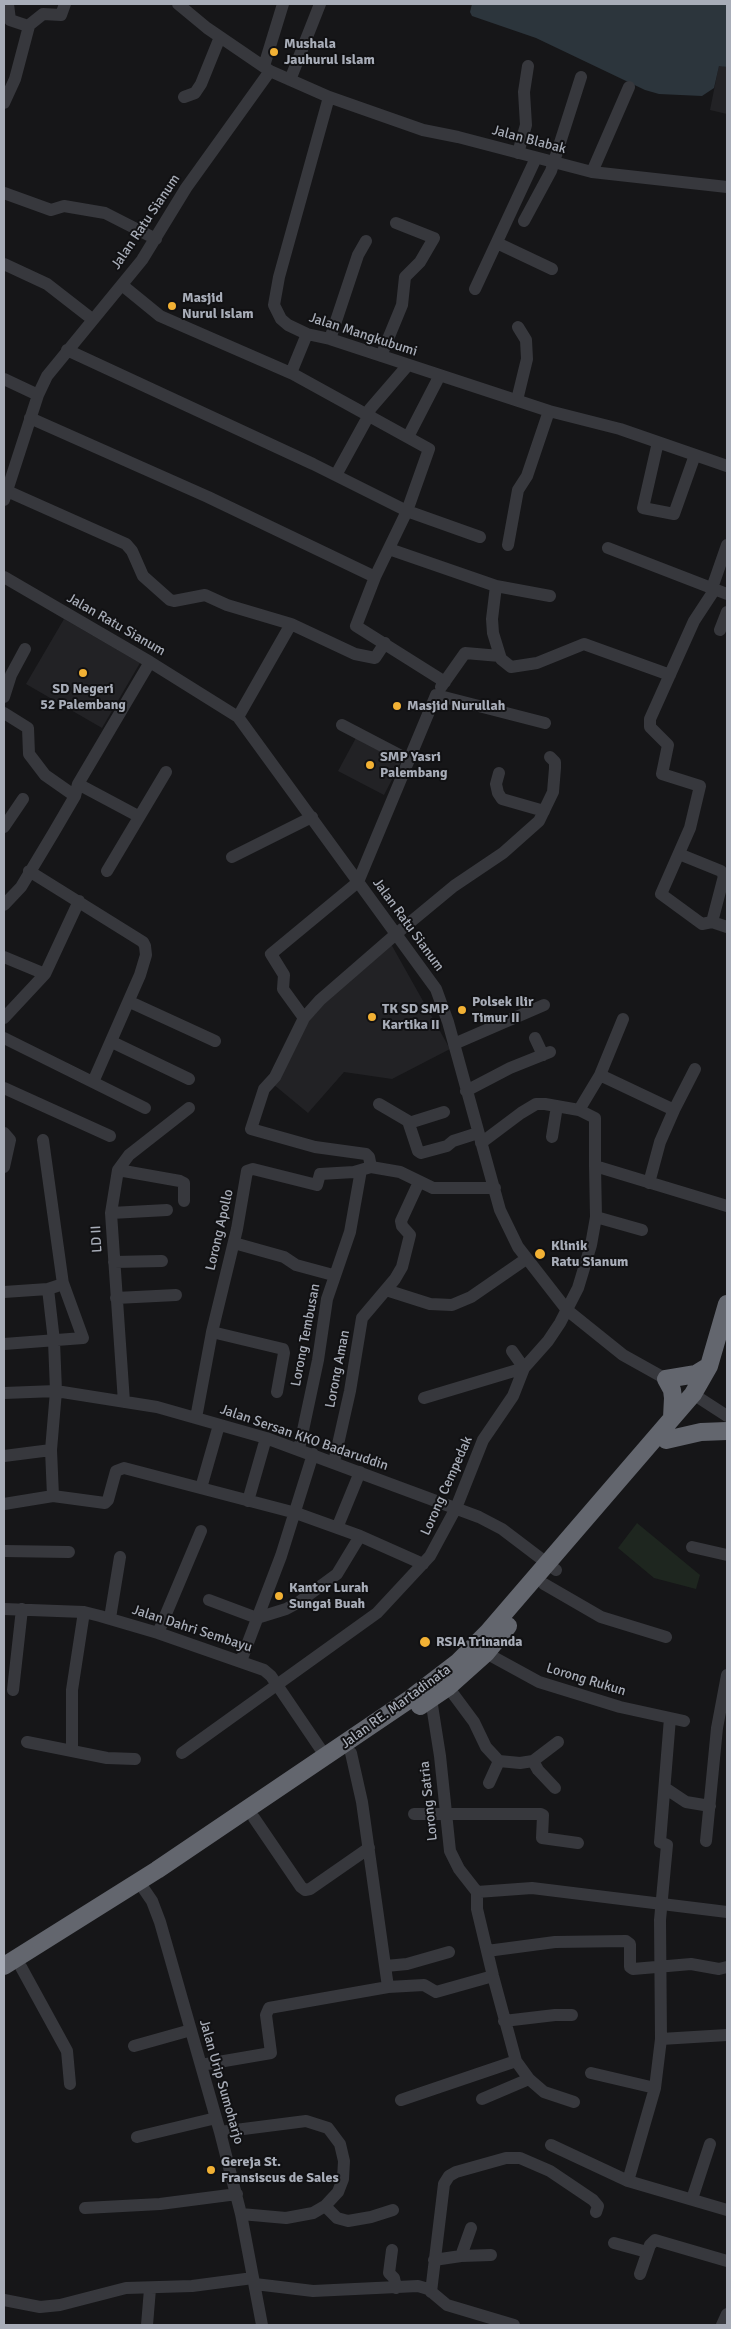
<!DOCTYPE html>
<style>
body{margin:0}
#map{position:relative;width:731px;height:2329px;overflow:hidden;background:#161618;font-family:Signika,sans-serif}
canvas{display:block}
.frame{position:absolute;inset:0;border:5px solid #a8adb8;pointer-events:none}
</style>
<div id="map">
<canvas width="731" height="2329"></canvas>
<div class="frame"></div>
</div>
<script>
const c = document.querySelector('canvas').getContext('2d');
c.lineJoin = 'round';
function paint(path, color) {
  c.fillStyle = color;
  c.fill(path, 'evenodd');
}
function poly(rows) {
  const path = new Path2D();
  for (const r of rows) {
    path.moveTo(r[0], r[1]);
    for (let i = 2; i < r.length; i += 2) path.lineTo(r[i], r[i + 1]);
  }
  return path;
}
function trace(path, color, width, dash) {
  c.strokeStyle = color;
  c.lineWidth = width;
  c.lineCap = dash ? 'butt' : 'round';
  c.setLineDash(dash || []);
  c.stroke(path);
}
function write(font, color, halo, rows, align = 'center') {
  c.font = font + ' Signika,sans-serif';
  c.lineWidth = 4;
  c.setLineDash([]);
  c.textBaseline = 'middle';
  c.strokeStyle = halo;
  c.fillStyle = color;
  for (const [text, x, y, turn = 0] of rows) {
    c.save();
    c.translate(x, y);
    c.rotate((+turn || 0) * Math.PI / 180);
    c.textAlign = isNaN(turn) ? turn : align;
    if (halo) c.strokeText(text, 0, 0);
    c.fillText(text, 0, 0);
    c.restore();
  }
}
paint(poly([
 [719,65,727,67,727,114,710,110],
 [64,619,140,663,102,728,26,684],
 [357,736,402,760,384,795,338,771],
 [391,944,450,1049,392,1079,344,1072,308,1113,273,1084,299,1033,326,1001]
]), '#222225');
paint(poly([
 [637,1523,700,1575,696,1589,654,1578,618,1548]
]), '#1e261f');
paint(poly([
 [472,4,727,4,727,67,719,66,714,88,702,96,659,94,645,90,536,38,472,16,470,12]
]), '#2c353c');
trace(poly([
 [8,4,10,20,28,26,43,14,61,15,65,4],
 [178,4,207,28,270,71,329,97,423,130,458,137,592,172,727,187],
 [264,66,283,4],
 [290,80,320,4],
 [184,97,195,93,201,84,220,37],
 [329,97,279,277,274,305,281,319,288,325,307,334,330,339,549,411,620,429,727,466],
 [4,103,15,79,29,26],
 [518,153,526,125,524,92,528,66],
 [592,172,629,87],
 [4,193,51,210,64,206,105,213,156,239],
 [524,221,551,171,581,77],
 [497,243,552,269],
 [4,264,47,284,92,319],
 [122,285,160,316,293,374,429,449,407,511,375,577,356,626,445,682],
 [475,289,536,158],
 [330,339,358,255,366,241],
 [67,350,313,464,407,511,480,537],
 [381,356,402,305,405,277,420,262,434,238,396,223],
 [291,373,307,334],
 [4,379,38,395],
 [517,400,527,359,526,340,518,327],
 [30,418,208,497,375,577],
 [408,437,440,375],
 [658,442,643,508,674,514,695,455],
 [336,475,369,415,370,409,408,365],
 [7,491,126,544,132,551,143,576,170,600,174,601,205,595,227,605,291,624,355,654,375,658,385,643],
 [4,500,38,395,47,376,142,260,186,188,270,71],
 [508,545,518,490,527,476,549,411],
 [608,548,727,594],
 [389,549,496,586,492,619,493,633,501,659,511,667,537,663,584,644,670,675],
 [4,577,150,662,238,717,436,989,448,1022,500,1210,518,1247,567,1310,623,1355,666,1379],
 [496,586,550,596],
 [712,588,727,545],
 [715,589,694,621,650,719,650,727,668,745,662,774,700,786,690,828,661,894,702,924,712,922,727,927],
 [720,630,727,612],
 [441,687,465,653,500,656],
 [4,697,11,675,25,649],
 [4,713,28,728,29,754,45,775,75,796],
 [238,717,291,624],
 [342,725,409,760],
 [499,773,496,784,498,793,502,799,544,811],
 [78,784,138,816],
 [4,827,23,799],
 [679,854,721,871,724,876,712,922],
 [232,857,312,817],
 [29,871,143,942,145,946,146,955,140,975,93,1082],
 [107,871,166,772],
 [4,905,21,887,54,832,75,796,78,784,150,662],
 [4,957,45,974,79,901],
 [130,1002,215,1041],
 [4,1018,45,974],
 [304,1018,283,989,284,975,271,954,358,882,436,695,545,723],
 [4,1038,145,1108],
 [535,1038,543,1055],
 [112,1042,189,1079],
 [454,1044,544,1005],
 [600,1075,623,1019],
 [4,1088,110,1136],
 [466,1091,510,1068,550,1052],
 [379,1104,408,1121,418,1151,421,1153,447,1146,453,1141,478,1133],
 [579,1110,600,1075,674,1110,660,1142,649,1183],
 [674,1110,695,1069],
 [409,1123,444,1112],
 [4,1133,10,1140,4,1167],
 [552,1137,557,1106],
 [481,1143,521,1113,536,1104,545,1104,579,1110,595,1118,595,1166,727,1206],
 [371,1167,369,1157,366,1154,315,1147,251,1129,264,1089,275,1077,304,1018,320,1000,396,934,454,886,503,853,539,821,553,792,555,768,555,762,550,757],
 [118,1170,180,1181,184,1183,184,1201],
 [111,1213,167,1210],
 [596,1217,642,1230],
 [234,1243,284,1257,296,1265,333,1275],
 [114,1262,162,1261],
 [386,1290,430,1304,452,1305,471,1297,526,1259],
 [4,1292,48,1289,63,1284,43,1140],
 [116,1298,176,1295],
 [212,1332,283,1349,284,1353,277,1392],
 [4,1344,83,1338,63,1283],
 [4,1393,56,1391,157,1407,266,1438,479,1517,502,1529,556,1570],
 [693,1394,727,1416],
 [424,1398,524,1368,512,1351],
 [124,1402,111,1213,118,1170,129,1155,189,1108],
 [196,1418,212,1332,237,1229,247,1171,253,1169,317,1185,320,1174,354,1172,371,1167,400,1172,433,1188,495,1188],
 [299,1449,318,1360,327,1299,350,1232,361,1170],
 [4,1456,51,1450],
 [334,1462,350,1391,362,1318,395,1279,402,1267,410,1235,402,1226,401,1221,419,1182],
 [201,1488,219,1425],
 [53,1496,105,1503,108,1500,116,1471,124,1468,296,1513,360,1536,423,1564],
 [248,1501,266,1438],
 [4,1504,53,1496,51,1450,56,1391,54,1341,48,1289],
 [337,1528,360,1472],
 [692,1547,727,1555],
 [4,1551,69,1552],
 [544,1584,601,1617,666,1637],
 [209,1600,257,1618,286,1609,299,1602,337,1574,360,1536],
 [4,1609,84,1612,100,1616,158,1633,264,1670,271,1676,326,1757],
 [110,1618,120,1557],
 [158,1633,201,1531],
 [486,1653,539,1682,620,1707,684,1721],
 [241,1661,281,1556,313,1454],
 [448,1687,474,1722,486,1747,499,1761,520,1763,533,1761,558,1742],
 [13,1690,22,1609],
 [431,1699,440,1756,450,1851,459,1869,477,1892],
 [27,1742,107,1758,135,1759],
 [72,1751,72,1690,84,1612],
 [182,1753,377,1613,430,1556,456,1508,483,1440,513,1396,524,1368,548,1341,560,1323,578,1288,591,1245,596,1217,595,1166],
 [533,1761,538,1770,555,1788],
 [489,1783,499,1761],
 [665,1788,686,1802,710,1806],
 [414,1814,541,1814,543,1815,542,1838,578,1843],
 [254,1818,301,1887,305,1890,310,1889,369,1848],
 [706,1841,717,1728,727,1675],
 [139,1882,152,1901,160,1922,220,2132,241,2214,262,2325],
 [477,1892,532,1888,727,1912],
 [477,1892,477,1909,493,1976,516,2061,529,2079,544,2092,574,2102],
 [487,1951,555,1942,626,1941,630,1944,630,1967,633,1969,691,1964,719,1969,727,1967],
 [386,1966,407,1964,449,1952],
 [21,1967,67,2051,70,2084],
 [388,1987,424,1985,436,1992,493,1976],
 [504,2021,555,2015,572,2015],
 [661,2039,727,2035],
 [134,2046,191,2030],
 [201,2065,271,2053,266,2015,269,2008,388,1987,362,1802,351,1753],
 [591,2073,655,2088],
 [482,2099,529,2079],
 [401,2100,516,2061],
 [220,2132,306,2121,328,2128,340,2144,344,2161,343,2179,338,2192,325,2206,313,2213,286,2218,241,2214],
 [137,2137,216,2118],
 [551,2145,628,2181,727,2210],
 [628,2181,655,2088,661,2039,660,1920,667,1845,660,1842,670,1718],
 [692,2199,710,2144],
 [325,2206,337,2218,348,2221,371,2217,393,2210],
 [85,2208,160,2204,237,2194],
 [614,2243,647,2252],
 [392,2250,389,2273,394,2278,396,2288],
 [461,2256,471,2228],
 [434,2260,461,2256,491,2255],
 [640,2274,650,2245,655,2240,727,2261],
 [255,2284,313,2291,418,2286,428,2289,447,2305,514,2325],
 [431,2292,444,2184,449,2176,456,2172,506,2158,520,2158,550,2171,593,2200,598,2206,596,2212],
 [4,2300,40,2307,60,2305,126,2288,192,2286,253,2278],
 [147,2325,150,2289],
 [722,2325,727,2314]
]), '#37383d', 12);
trace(poly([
 [672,1418,673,1398,672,1390,666,1379,696,1374,709,1366],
 [666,1440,701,1432,727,1431],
 [420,1706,448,1687,486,1653,508,1626],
 [4,1966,157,1870,410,1699,457,1663,488,1632,693,1394,709,1366,727,1304]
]), '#63666e', 18);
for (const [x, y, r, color] of [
 [274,52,5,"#f2b134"],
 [172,306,5,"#f2b134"],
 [83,673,5,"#f2b134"],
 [397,706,5,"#f2b134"],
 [370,765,5,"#f2b134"],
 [462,1010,5,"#f2b134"],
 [372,1017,5,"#f2b134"],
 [540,1254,6,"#f2b134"],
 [279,1596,5,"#f2b134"],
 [425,1642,6,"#f2b134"],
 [211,2170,5,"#f2b134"]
]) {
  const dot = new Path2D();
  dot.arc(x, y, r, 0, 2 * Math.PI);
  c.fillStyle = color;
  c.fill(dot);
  trace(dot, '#111113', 2);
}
write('bold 14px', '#a8adb8', '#111113', [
 ["Mushala",284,44],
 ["Jauhurul Islam",284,60],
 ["Masjid",182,298],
 ["Nurul Islam",182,314],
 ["SD Negeri",83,689,"center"],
 ["52 Palembang",83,705,"center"],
 ["Masjid Nurullah",407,706],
 ["SMP Yasri",380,757],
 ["Palembang",380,773],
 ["Polsek Ilir",472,1002],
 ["Timur II",472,1018],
 ["TK SD SMP",382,1009],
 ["Kartika II",382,1025],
 ["Klinik",551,1246],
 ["Ratu Sianum",551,1262],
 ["Kantor Lurah",289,1588],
 ["Sungai Buah",289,1604],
 ["RSIA Trinanda",436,1642],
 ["Gereja St.",221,2162],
 ["Fransiscus de Sales",221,2178]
], 'left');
write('14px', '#a8adb8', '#111113', [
 ["Jalan Blabak",529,140,15],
 ["Jalan Ratu Sianum",146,222,-56],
 ["Jalan Mangkubumi",363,335,18],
 ["Jalan Ratu Sianum",116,625,30],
 ["Jalan Ratu Sianum",408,925,54],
 ["Lorong Apollo",220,1230,-77],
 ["LD II",97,1239,-93],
 ["Lorong Tembusan",306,1335,-79],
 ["Lorong Aman",338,1369,-79],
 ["Jalan Sersan KKO Badaruddin",304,1438,19],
 ["Lorong Cempedak",447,1486,-66],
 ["Jalan Dahri Sembayu",192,1629,18],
 ["Lorong Rukun",586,1680,17],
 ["Jalan RE. Martadinata",396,1707,-36],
 ["Lorong Satria",429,1801,-96],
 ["Jalan Urip Sumoharjo",221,2082,74]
]);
</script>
